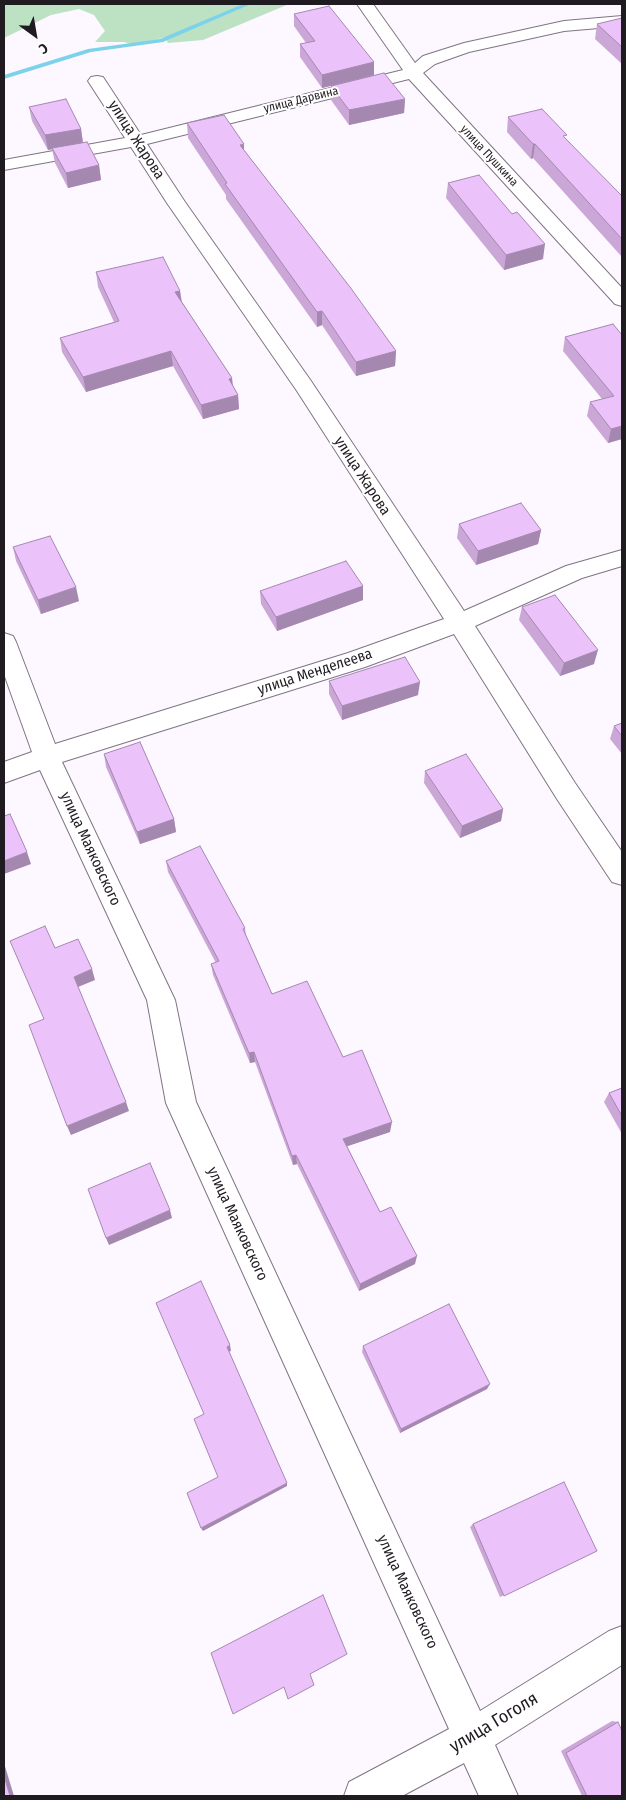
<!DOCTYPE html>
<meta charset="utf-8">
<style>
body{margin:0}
#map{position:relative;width:626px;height:1800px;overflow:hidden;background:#fdf7ff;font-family:"Fira Sans Condensed",sans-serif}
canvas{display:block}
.frame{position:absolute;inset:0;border:5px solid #201b21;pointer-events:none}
.north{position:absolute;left:10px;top:10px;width:50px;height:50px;-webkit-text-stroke:4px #fff;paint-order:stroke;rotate:148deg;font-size:14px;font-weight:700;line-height:20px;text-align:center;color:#201b21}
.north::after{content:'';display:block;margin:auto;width:18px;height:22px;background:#201b21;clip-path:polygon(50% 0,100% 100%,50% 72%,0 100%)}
</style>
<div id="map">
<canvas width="626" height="1800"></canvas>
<div class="frame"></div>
<div class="north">С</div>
</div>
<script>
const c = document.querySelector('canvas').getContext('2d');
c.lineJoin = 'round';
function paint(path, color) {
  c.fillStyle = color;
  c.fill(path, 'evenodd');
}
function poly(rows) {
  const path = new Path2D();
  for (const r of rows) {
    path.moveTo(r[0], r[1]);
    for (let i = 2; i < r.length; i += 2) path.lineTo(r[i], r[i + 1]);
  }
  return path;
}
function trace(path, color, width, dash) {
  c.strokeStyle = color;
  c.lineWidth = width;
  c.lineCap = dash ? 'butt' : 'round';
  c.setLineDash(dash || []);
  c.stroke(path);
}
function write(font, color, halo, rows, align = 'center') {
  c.font = font + ' "Fira Sans Condensed",sans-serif';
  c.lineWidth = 4;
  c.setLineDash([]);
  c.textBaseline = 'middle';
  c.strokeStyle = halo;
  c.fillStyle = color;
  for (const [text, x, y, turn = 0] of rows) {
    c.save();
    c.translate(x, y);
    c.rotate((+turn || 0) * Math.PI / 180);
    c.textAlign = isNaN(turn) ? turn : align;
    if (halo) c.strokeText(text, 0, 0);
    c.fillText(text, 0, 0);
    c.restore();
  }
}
paint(poly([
 [4,4,289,4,203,40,168,43,165,37,155,40,131,44,124,42,95,42,105,31,94,15,79,9,51,15,4,38]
]), '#bde1c3');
paint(poly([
 [243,4,251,4,163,42,91,52,4,79,4,75,88,49,160,39,243,4]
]), '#7cd2ea');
const minor = poly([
 [357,4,373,4,415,63,423,56,464,43,564,21,622,16,622,26,564,31,469,52,435,64,423,73,622,288,622,306,615,304,409,79,147,144,185,202,311,381,464,611,566,566,622,550,622,566,582,578,475,626,575,783,622,852,622,885,612,882,557,799,454,634,365,667,62,762,175,1000,196,1102,480,1711,609,1631,622,1626,622,1665,495,1745,518,1796,479,1796,464,1763,402,1796,344,1796,349,1782,449,1729,166,1103,147,1000,40,770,4,783,4,762,32,752,4,674,4,633,13,636,16,642,55,744,348,653,444,619,297,391,167,203,131,147,4,170,4,160,125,138,88,81,91,77,97,76,103,77,141,135,403,70,357,4]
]);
trace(minor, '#807484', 2);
paint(minor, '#fff');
paint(poly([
 [294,14,374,62,374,75,405,99,404,113,349,125,331,100,331,86,322,88,300,57,300,44,306,43,294,26],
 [622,18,622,64,595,39,597,24],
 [29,107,81,129,83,142,99,165,101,180,68,188,55,163,52,149,48,150,32,121],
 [508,117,566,140,622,196,622,257,533,158,531,159,507,132],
 [187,123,244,150,396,351,395,366,356,376,322,325,317,327,226,199,226,195,188,138],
 [448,183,543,259,504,270,446,198],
 [96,272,180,291,182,302,232,378,233,386,238,395,239,409,203,419,173,366,86,392,62,352,60,338,114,322,98,287],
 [613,324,622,439,608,443,587,416,590,402,602,399,563,351,565,337],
 [459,524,541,530,538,544,476,565,457,538],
 [13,547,79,601,41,614,16,561],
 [363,586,363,600,277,631,261,604,260,591],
 [522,607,594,664,560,676,519,620],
 [329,681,418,695,342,720,329,694],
 [622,723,622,754,610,739,614,726],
 [104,754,174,819,176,832,140,844,106,767],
 [425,771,503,809,501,821,460,838,424,783],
 [166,861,245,928,246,935,272,994,343,1057,390,1132,347,1146,380,1212,415,1264,359,1291,297,1164,293,1165,255,1062,250,1063,213,975,211,964,216,963,168,872],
 [622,1088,622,1134,604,1102,609,1093],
 [363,1346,487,1389,400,1433,362,1352],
 [473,1524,597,1551,500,1597,470,1527],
 [612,1721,618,1722,622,1796,582,1796,561,1751]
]), '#cba7d8');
paint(poly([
 [374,62,374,75,322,88,322,75],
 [405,99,404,113,349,125,349,110],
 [81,129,83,144,48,150,45,135],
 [244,144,244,159,240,145],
 [533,144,535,144,533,158,531,159],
 [99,165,101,180,68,188,66,173],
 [545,244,543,259,504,270,506,255],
 [180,291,182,306,175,292],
 [322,311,322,325,317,327,317,312],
 [171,351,173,366,86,392,83,377],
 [396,351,395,366,356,376,356,362],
 [232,378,233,392,229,379],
 [238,395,239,409,203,419,201,405],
 [622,426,622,439,608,443,611,429],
 [541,530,538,544,476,565,478,551],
 [363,586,363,600,277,631,276,617],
 [76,587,79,601,41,614,38,600],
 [598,650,594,664,560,676,564,663],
 [420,682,418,695,342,720,342,706],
 [503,809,501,821,460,838,462,826],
 [174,819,176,832,140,844,137,832],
 [27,852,31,864,4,874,4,861],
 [92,969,95,980,78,987,74,977],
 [254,1052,255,1062,250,1063,249,1053],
 [126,1102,129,1111,71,1135,67,1126],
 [392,1122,390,1132,342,1148,343,1139],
 [296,1155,297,1164,293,1165,292,1156],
 [170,1210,172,1218,109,1245,106,1238],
 [417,1256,415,1264,359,1291,360,1284],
 [230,1345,231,1351,228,1352,227,1347],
 [490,1384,487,1389,400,1433,401,1429],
 [287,1483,287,1486,203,1531,201,1528],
 [4,1763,14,1796,10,1796,4,1776]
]), '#a588b0');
const building = poly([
 [329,6,374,62,322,75,300,44,315,41,294,14,329,6],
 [622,18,622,47,597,24,622,18],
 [384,73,405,99,349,110,331,86,384,73],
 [66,99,81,129,45,135,29,107,66,99],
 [542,109,567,135,563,136,622,196,622,239,535,144,533,144,508,117,542,109],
 [224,115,244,144,240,145,350,287,396,351,356,362,322,311,317,312,225,184,227,183,187,123,224,115],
 [87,142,99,165,66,173,52,148,87,142],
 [479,175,512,214,517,212,545,244,506,255,448,183,479,175],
 [163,257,180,291,175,292,232,378,229,379,238,395,201,405,171,351,83,377,60,338,119,321,96,272,163,257],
 [613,324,622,335,622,426,611,429,590,402,614,396,565,337,613,324],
 [521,503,541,530,478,551,459,524,521,503],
 [50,536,76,587,38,600,13,547,50,536],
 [346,561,363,586,276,617,260,591,346,561],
 [555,595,598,650,564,663,522,607,555,595],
 [405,657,420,682,342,706,329,681,405,657],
 [622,723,622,736,614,726,622,723],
 [140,742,174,819,137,832,104,754,140,742],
 [466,754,503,809,462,826,425,771,466,754],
 [10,814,27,852,4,861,4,816,10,814],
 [200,846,245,928,243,929,272,994,307,981,343,1057,362,1050,392,1122,343,1139,380,1212,391,1207,417,1256,360,1284,296,1155,292,1156,254,1052,249,1053,211,964,219,961,166,861,200,846],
 [45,926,55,948,78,939,92,969,74,977,126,1102,67,1126,29,1025,44,1019,10,941,45,926],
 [622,1088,622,1116,609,1093,622,1088],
 [150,1163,170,1210,106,1238,88,1189,150,1163],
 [201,1281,230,1345,227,1347,287,1483,201,1528,187,1493,218,1477,194,1419,204,1414,156,1303,201,1281],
 [449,1304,490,1384,401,1429,363,1346,449,1304],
 [564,1482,597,1551,504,1596,473,1524,564,1482],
 [323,1595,347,1654,310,1674,314,1685,288,1699,284,1687,233,1714,211,1653,323,1595],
 [618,1722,622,1731,622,1796,587,1796,566,1753,618,1722],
 [4,1776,10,1796,4,1796,4,1776]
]);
paint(building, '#ecc2fb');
trace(building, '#a588b0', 1);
write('12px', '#201b21', '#fff', [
 ["улица Дарвина",301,100,-14],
 ["улица Пушкина",489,156,47]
]);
write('15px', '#201b21', '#fff', [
 ["улица Жарова",136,140,57],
 ["улица Жарова",362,476,57],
 ["улица Менделеева",315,672,-18],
 ["улица Маяковского",90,849,65],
 ["улица Маяковского",237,1224,65],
 ["улица Маяковского",407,1592,65]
]);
write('18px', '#201b21', '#fff', [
 ["улица Гоголя",494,1723,-31]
]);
</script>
